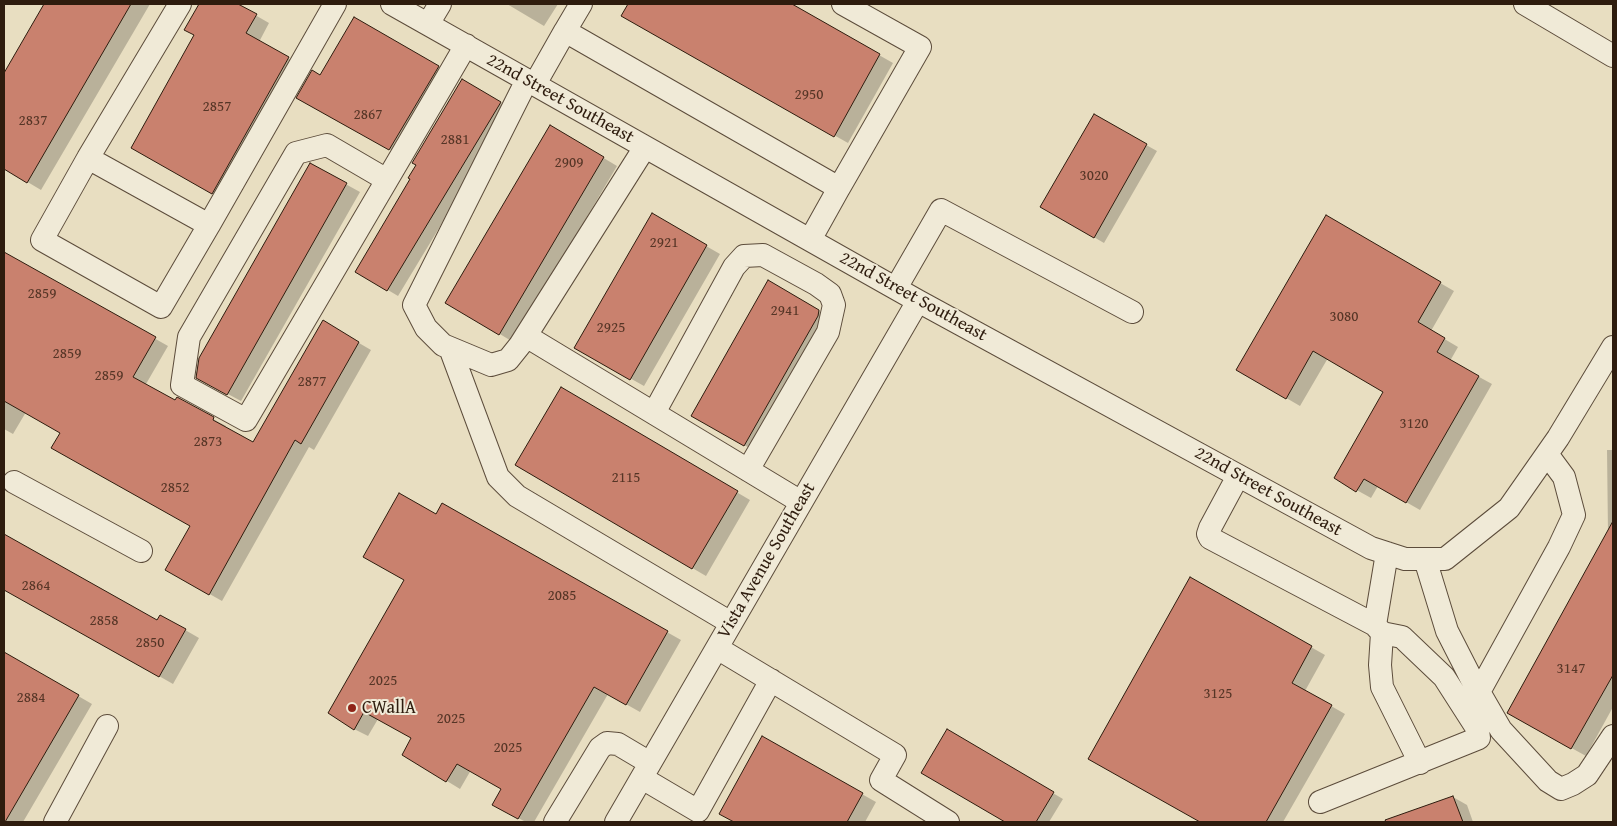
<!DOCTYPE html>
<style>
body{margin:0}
#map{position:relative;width:1617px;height:826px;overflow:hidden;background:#e8dec1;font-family:"Gentium Book Plus",serif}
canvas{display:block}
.frame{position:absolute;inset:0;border:5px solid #2e1c0e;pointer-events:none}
</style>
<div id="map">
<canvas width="1617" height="826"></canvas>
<div class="frame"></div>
</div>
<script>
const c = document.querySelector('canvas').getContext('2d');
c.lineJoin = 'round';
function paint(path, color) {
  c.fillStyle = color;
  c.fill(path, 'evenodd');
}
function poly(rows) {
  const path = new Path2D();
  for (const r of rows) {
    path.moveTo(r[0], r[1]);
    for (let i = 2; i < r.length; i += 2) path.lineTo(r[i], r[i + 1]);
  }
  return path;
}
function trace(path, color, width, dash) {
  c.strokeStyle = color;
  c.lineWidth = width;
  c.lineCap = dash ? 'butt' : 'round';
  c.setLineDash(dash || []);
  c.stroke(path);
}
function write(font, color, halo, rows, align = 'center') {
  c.font = font + ' "Gentium Book Plus",serif';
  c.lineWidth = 4;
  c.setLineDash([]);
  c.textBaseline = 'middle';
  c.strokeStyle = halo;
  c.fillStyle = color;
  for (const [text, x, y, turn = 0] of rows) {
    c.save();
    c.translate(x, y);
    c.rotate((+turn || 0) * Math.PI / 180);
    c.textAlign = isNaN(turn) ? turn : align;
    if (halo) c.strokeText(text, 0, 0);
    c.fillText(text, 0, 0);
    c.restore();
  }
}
paint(poly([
 [45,4,150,4,41,190,4,168,4,75],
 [200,4,236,4,269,23,259,42,302,66,226,201,132,148,196,35,186,29],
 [507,4,558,4,544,26],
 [630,4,789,4,893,63,848,143,623,16],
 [354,18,449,73,400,155,298,98,321,77],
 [462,81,511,109,398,296,356,271,411,179],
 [1094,116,1157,151,1104,243,1042,207],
 [550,126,617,166,513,342,447,302],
 [311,165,360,192,241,401,211,385],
 [652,215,720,254,644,386,576,348],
 [1326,217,1454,291,1431,331,1458,347,1450,361,1492,384,1420,510,1378,486,1371,498,1335,478,1385,391,1328,358,1300,406,1238,370],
 [4,253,168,346,146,384,176,402,213,419,226,426,225,428,254,444,323,322,371,350,314,450,309,447,222,601,167,570,191,526,61,432,26,412,13,434,4,429],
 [769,282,833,319,758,453,692,415],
 [561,389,750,500,706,576,516,465],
 [1607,450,1613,450,1613,707,1586,756,1508,713,1608,534],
 [442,505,681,640,640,712,608,694,534,822,526,822,508,813,503,789,471,770,460,789,403,754,412,738,378,719,368,736,354,729,406,580],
 [9,538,157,622,161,616,199,638,173,684,4,588,4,547],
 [1190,579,1325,655,1305,691,1345,714,1283,822,1202,822,1090,758],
 [4,653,92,704,23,822,4,822],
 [947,731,1063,799,1049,822,1008,822,923,772],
 [762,738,876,802,865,822,736,822,720,813],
 [1453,797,1467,805,1473,822,1382,822]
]), '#0003');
const building = poly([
 [44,4,131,4,27,183,4,169,4,73,44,4],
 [199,4,238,4,257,14,246,33,289,57,212,194,131,148,194,35,184,30,199,4],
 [628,4,792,4,880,54,834,137,621,16,628,4],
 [354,17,439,66,389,150,296,98,312,70,320,75,354,17],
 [462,79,501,102,387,291,355,272,410,179,408,178,416,165,412,163,462,79],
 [1094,114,1147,144,1094,238,1040,207,1094,114],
 [550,125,604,157,499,335,445,303,550,125],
 [310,163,347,183,227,395,196,378,199,358,310,163],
 [652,213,707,245,630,380,574,348,652,213],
 [1326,215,1441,282,1418,322,1445,338,1437,352,1479,376,1406,503,1364,479,1356,492,1334,478,1383,392,1313,351,1286,399,1236,370,1326,215],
 [4,252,156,337,133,377,175,400,177,397,214,417,213,420,253,442,323,320,359,342,301,444,295,440,209,595,165,570,190,526,51,448,60,433,4,401,4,252],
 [768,280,819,310,818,316,744,446,691,416,768,280],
 [561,387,738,491,692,569,515,465,561,387],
 [399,493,436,514,442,503,668,631,626,705,594,687,518,819,492,805,501,789,457,764,446,782,402,755,411,738,364,712,354,730,328,713,404,580,363,557,399,493],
 [1613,521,1613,675,1571,749,1507,713,1613,521],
 [4,534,157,620,160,615,186,629,159,677,4,590,4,534],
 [1190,577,1312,646,1292,683,1332,705,1266,822,1200,822,1088,759,1190,577],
 [4,652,79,695,5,822,4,822,4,652],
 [947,729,1054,792,1036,822,1005,822,921,773,947,729],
 [762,736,863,793,847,822,734,822,719,814,762,736],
 [1453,796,1463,822,1386,822,1385,820,1453,796]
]);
paint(building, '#c9816e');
trace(building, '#2e1c0e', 1);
const minor = poly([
 [392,4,918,301,1371,548,1405,559,1445,559,1509,508,1558,438,1613,347],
 [1525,4,1613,56],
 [428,24,440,4],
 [565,31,581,4],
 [527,80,414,305,426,328,443,345,491,365,508,360,520,345,645,147],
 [535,84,565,31,839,188,810,240],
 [88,158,209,225,161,307,42,240,88,158,180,4],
 [387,180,327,145,296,153,189,337,182,385,246,420,387,180,448,76,466,45],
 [839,188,920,47,843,4],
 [209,225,335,4],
 [896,288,941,210,1132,312],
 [526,336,801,502],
 [450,348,498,477,517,496,731,623],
 [654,413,734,267,744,256,763,255,816,284,830,294,834,305,828,332,748,470],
 [1238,476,1210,528,1208,534,1210,538,1375,625,1387,553],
 [14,482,141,551],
 [1425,559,1447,631,1471,678,1501,730,1548,781,1561,789,1573,784,1587,775,1613,736],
 [1382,633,1380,665,1382,687,1420,763],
 [717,648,895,755,881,780,948,822],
 [1479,692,1559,547,1574,515,1564,477,1547,454],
 [642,778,698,811,771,680],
 [1320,802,1479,738,1478,730,1444,677,1402,637,1382,633,1375,625],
 [55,822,107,726],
 [555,822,600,748,607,743,618,744,650,763],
 [616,822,918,301]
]);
trace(minor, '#5c4c3b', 24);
trace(minor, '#f0ead7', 22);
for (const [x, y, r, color] of [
 [352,708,5,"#8f2418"]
]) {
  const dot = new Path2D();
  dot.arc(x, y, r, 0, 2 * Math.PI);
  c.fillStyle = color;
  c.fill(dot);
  trace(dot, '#f0ead7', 2);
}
write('15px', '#553526', null, [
 ["2950",809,95],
 ["2857",217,107],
 ["2867",368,115],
 ["2837",33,121],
 ["2881",455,140],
 ["2909",569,163],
 ["3020",1094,176],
 ["2921",664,243],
 ["2859",42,294],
 ["2941",785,311],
 ["3080",1344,317],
 ["2925",611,328],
 ["2859",67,354],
 ["2859",109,376],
 ["2877",312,382],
 ["3120",1414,424],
 ["2873",208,442],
 ["2115",626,478],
 ["2852",175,488],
 ["2864",36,586],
 ["2085",562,596],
 ["2858",104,621],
 ["2850",150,643],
 ["3147",1571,669],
 ["2025",383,681],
 ["3125",1218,694],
 ["2884",31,698],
 ["2025",451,719],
 ["2025",508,748]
]);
write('18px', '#2e1c0e', '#f0ead7', [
 ["22nd Street Southeast",560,99,29],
 ["22nd Street Southeast",913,297,29],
 ["22nd Street Southeast",1268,492,29],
 ["Vista Avenue Southeast",767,561,-60]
]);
write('18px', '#2e1c0e', '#f0ead7', [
 ["CWallA",362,708]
], 'left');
</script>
